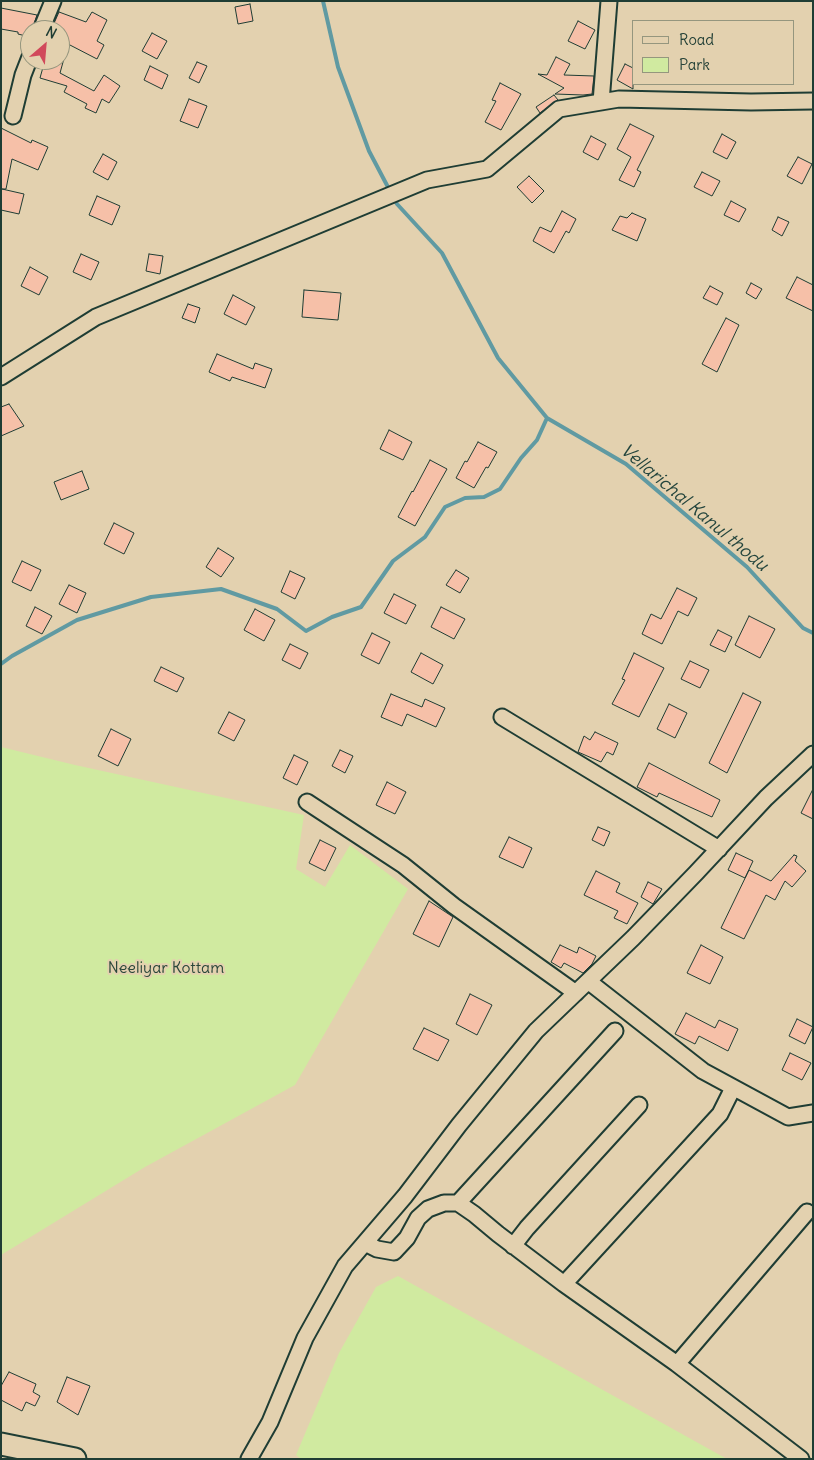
<!DOCTYPE html>
<style>
body{margin:0}
#map{position:relative;width:814px;height:1460px;overflow:hidden;background:#e3d1af;font-family:Delius,sans-serif}
canvas{display:block}
.frame{position:absolute;inset:0;border:2px solid #1f3d34;pointer-events:none}
.legend{position:absolute;left:632px;top:20px;width:162px;height:65px;box-sizing:border-box;background:#e3d1af;border:1px solid #95967e;margin:0;padding:6px 9px;list-style:none;font-size:15px;color:#1f3d34}
.legend li{display:flex;align-items:center;gap:10px;height:25px}
.legend b{width:25px;border:1px solid #95967e}
.north{position:absolute;left:20px;top:20px;width:50px;height:50px;box-sizing:border-box;background:#e3d1af;border:1px solid #95967e;border-radius:50%;rotate:27deg;font-size:14px;font-weight:700;line-height:20px;text-align:center;color:#1f3d34}
.north::after{content:'';display:block;margin:auto;width:18px;height:22px;background:#d1495b;clip-path:polygon(50% 0,100% 100%,50% 72%,0 100%)}
</style>
<div id="map">
<canvas width="814" height="1460"></canvas>
<div class="frame"></div>
<ul class="legend">
<li><b style="height:6px;background:#e3d1af"></b>Road</li>
<li><b style="height:14px;background:#d0eaa0"></b>Park</li>
</ul>
<div class="north">N</div>
</div>
<script>
const c = document.querySelector('canvas').getContext('2d');
c.lineJoin = 'round';
function paint(path, color) {
  c.fillStyle = color;
  c.fill(path, 'evenodd');
}
function poly(rows) {
  const path = new Path2D();
  for (const r of rows) {
    path.moveTo(r[0], r[1]);
    for (let i = 2; i < r.length; i += 2) path.lineTo(r[i], r[i + 1]);
  }
  return path;
}
function trace(path, color, width, dash) {
  c.strokeStyle = color;
  c.lineWidth = width;
  c.lineCap = dash ? 'butt' : 'round';
  c.setLineDash(dash || []);
  c.stroke(path);
}
function write(font, color, halo, rows, align = 'center') {
  c.font = font + ' Delius,sans-serif';
  c.lineWidth = 4;
  c.setLineDash([]);
  c.textBaseline = 'middle';
  c.strokeStyle = halo;
  c.fillStyle = color;
  for (const [text, x, y, turn = 0] of rows) {
    c.save();
    c.translate(x, y);
    c.rotate((+turn || 0) * Math.PI / 180);
    c.textAlign = isNaN(turn) ? turn : align;
    if (halo) c.strokeText(text, 0, 0);
    c.fillText(text, 0, 0);
    c.restore();
  }
}
paint(poly([
 [1,747,75,765,304,815,296,869,325,887,350,845,408,889,295,1085,145,1167,1,1255],
 [398,1276,727,1459,301,1459,296,1455,339,1353,376,1287]
]), '#d0eaa0');
trace(poly([
 [323,1,338,67,369,151,390,191],
 [393,197,397,204,442,253,498,358,547,418,626,464,747,567,803,628,813,633],
 [1,664,12,656,77,620,151,597,221,589,277,609,306,631,332,617,361,607,393,561,425,537,445,507,465,498,484,497,500,489,521,458,537,440,547,418]
]), '#609aa2', 4);
const building = poly([
 [250,4,253,21,238,24,235,7,250,4],
 [1,8,37,15,32,30,30,30,30,37,18,34,18,32,1,29,1,8],
 [59,12,86,22,92,12,107,20,97,41,104,45,97,59,68,44,60,73,94,91,104,75,120,86,109,103,102,99,96,113,85,108,87,104,64,92,67,86,40,78,45,60,60,60,60,30,51,30,59,12],
 [578,21,595,30,585,49,568,41,578,21],
 [152,33,167,41,157,59,142,51,152,33],
 [556,57,570,64,564,75,594,76,592,94,583,95,555,94,564,88,538,74,547,75,556,57],
 [197,62,207,66,199,83,189,78,197,62],
 [625,64,633,68,633,89,617,80,625,64],
 [150,66,168,75,162,89,144,80,150,66],
 [500,83,521,94,501,130,485,122,496,101,492,100,500,83],
 [554,95,558,100,540,113,536,107,554,95],
 [189,99,207,106,198,128,180,121,189,99],
 [630,124,654,136,637,170,641,172,634,187,619,180,631,157,617,149,630,124],
 [1,128,31,143,32,140,48,147,38,170,12,159,6,189,2,189,24,194,19,214,1,210,1,128],
 [722,134,736,142,727,159,713,152,722,134],
 [591,136,606,144,598,160,583,152,591,136],
 [103,154,117,162,108,180,93,172,103,154],
 [798,157,812,164,802,184,787,176,798,157],
 [702,172,720,181,712,196,694,187,702,172],
 [529,176,544,191,532,203,517,187,529,176],
 [97,196,120,206,112,225,89,215,97,196],
 [731,201,746,209,739,222,724,215,731,201],
 [562,211,576,219,569,233,566,231,554,253,533,241,540,227,551,232,562,211],
 [632,213,646,219,637,241,612,230,620,216,627,218,632,213],
 [778,217,789,222,782,236,772,230,778,217],
 [81,254,99,262,91,280,73,272,81,254],
 [149,254,163,256,160,274,146,271,149,254],
 [30,267,48,277,39,295,21,286,30,267],
 [797,277,813,285,813,311,786,298,797,277],
 [751,283,762,289,756,299,746,293,751,283],
 [710,286,723,293,717,305,703,298,710,286],
 [304,290,341,293,338,320,302,317,304,290],
 [233,295,255,307,246,325,224,314,233,295],
 [188,304,200,308,195,323,182,318,188,304],
 [726,318,739,325,717,372,702,364,726,318],
 [217,354,253,369,255,363,272,369,265,388,232,377,230,381,209,372,217,354],
 [9,404,24,426,1,436,1,407,9,404],
 [389,430,412,442,403,460,380,449,389,430],
 [478,442,497,452,488,468,486,467,474,488,456,478,465,461,467,462,478,442],
 [430,460,447,469,415,526,398,517,412,491,413,492,430,460],
 [82,471,89,489,61,500,54,482,82,471],
 [114,523,134,533,124,554,104,544,114,523],
 [218,548,234,558,221,577,206,567,218,548],
 [22,561,41,570,31,591,12,582,22,561],
 [456,570,469,578,460,593,446,585,456,570],
 [290,571,305,578,295,599,281,592,290,571],
 [69,585,86,593,77,613,59,604,69,585],
 [677,588,697,598,688,616,678,611,662,644,642,634,651,614,661,619,677,588],
 [394,594,416,605,406,624,384,613,394,594],
 [35,607,52,616,42,634,26,626,35,607],
 [441,607,465,619,454,639,431,627,441,607],
 [255,609,275,620,264,641,244,630,255,609],
 [749,616,775,629,760,658,735,645,749,616],
 [718,630,732,637,725,652,710,645,718,630],
 [372,633,390,642,379,664,361,655,372,633],
 [290,644,308,653,300,669,282,660,290,644],
 [421,653,443,665,433,684,411,672,421,653],
 [634,653,664,668,639,717,612,704,625,680,622,679,634,653],
 [690,661,709,670,700,688,681,679,690,661],
 [161,667,184,678,177,692,154,681,161,667],
 [743,693,761,702,727,773,709,763,743,693],
 [391,694,422,707,425,699,445,708,436,727,407,714,402,726,381,717,391,694],
 [669,704,687,713,675,738,657,729,669,704],
 [229,712,245,720,234,741,218,733,229,712],
 [111,729,131,739,118,766,98,756,111,729],
 [595,732,618,743,613,755,607,752,601,762,578,752,584,736,590,740,595,732],
 [340,750,353,756,345,773,332,766,340,750],
 [294,755,308,762,297,785,283,778,294,755],
 [649,763,720,800,712,817,659,793,657,797,637,787,649,763],
 [387,782,406,792,395,814,376,805,387,782],
 [813,789,813,819,801,813,813,789],
 [598,827,610,832,604,846,592,840,598,827],
 [509,837,532,848,523,868,499,857,509,837],
 [320,840,336,848,325,871,309,863,320,840],
 [736,853,753,861,745,878,728,870,736,853],
 [794,855,797,856,795,861,806,871,792,887,785,881,775,900,766,895,744,939,721,928,749,870,771,881,794,855],
 [596,871,620,883,616,892,638,903,627,924,614,918,618,911,584,895,596,871],
 [648,882,662,889,653,904,641,897,648,882],
 [429,901,453,917,439,947,413,934,429,901],
 [560,945,577,953,579,947,596,956,592,964,583,973,564,963,561,968,551,962,560,945],
 [701,945,723,957,710,984,687,973,701,945],
 [470,994,492,1005,477,1035,456,1024,470,994],
 [686,1013,715,1028,719,1020,738,1029,728,1051,699,1036,695,1044,675,1034,686,1013],
 [797,1019,813,1027,805,1044,789,1036,797,1019],
 [424,1028,449,1040,438,1061,413,1049,424,1028],
 [790,1053,811,1063,802,1080,782,1070,790,1053],
 [9,1372,36,1384,33,1392,40,1396,35,1406,26,1402,22,1411,1,1400,1,1386,9,1372],
 [67,1377,90,1386,78,1415,57,1402,67,1377]
]);
paint(building, '#f6c0a8');
trace(building, '#1f3d34', 1);
const minor = poly([
 [41,30,53,1],
 [601,102,609,1],
 [13,116,23,75,30,57],
 [1,377,96,317,427,180,487,169,559,109,619,99,751,102,813,101],
 [502,717,719,849],
 [307,802,403,865,454,906,576,993],
 [588,981,703,1071,788,1117,813,1113],
 [458,1203,615,1031],
 [365,1243,377,1249,394,1252,407,1238,418,1218,428,1209,444,1203,458,1203,474,1214,498,1234,564,1284,677,1364,801,1459],
 [513,1246,527,1228,639,1105],
 [564,1284,720,1114,733,1088],
 [677,1364,807,1212],
 [249,1459,270,1422,305,1338,345,1266,405,1196,459,1125,536,1031,633,938,696,873,766,798,813,754]
]);
const secondary = poly([
 [1,1444,75,1459]
]);
trace(minor, '#1f3d34', 19);
trace(secondary, '#1f3d34', 25);
trace(minor, '#e3d1af', 15);
trace(secondary, '#e3d1af', 21);
write('16px', '#284639', '#e3d1af', [
 ["Neeliyar Kottam",166,968]
]);
write('italic 18px', '#24453d', '#e3d1af', [
 ["Vellarichal Kanul thodu",694,508,40]
]);
</script>
